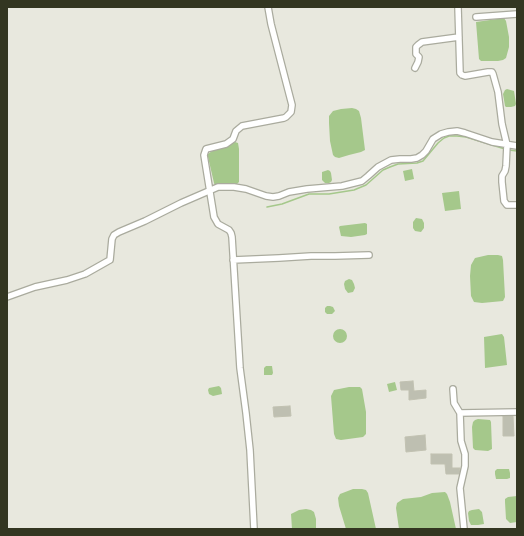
<!DOCTYPE html>
<style>
body{margin:0}
#map{position:relative;width:524px;height:536px;overflow:hidden;background:#e8e8de;font-family:"Golos Text",sans-serif}
canvas{display:block}
.frame{position:absolute;inset:0;border:8px solid #333621;pointer-events:none}
</style>
<div id="map">
<canvas width="524" height="536"></canvas>
<div class="frame"></div>
</div>
<script>
const c = document.querySelector('canvas').getContext('2d');
c.lineJoin = 'round';
function paint(path, color) {
  c.fillStyle = color;
  c.fill(path, 'evenodd');
}
function poly(rows) {
  const path = new Path2D();
  for (const r of rows) {
    if (r.length === 3) {
      path.moveTo(r[0] + r[2], r[1]);
      path.arc(r[0], r[1], r[2], 0, 2 * Math.PI);
      continue;
    }
    path.moveTo(r[0], r[1]);
    for (let i = 2; i < r.length; i += 2) path.lineTo(r[i], r[i + 1]);
  }
  return path;
}
function trace(path, color, width, dash) {
  c.strokeStyle = color;
  c.lineWidth = width;
  c.lineCap = dash ? 'butt' : 'round';
  c.setLineDash(dash || []);
  c.stroke(path);
}
paint(poly([
 [504,18,506,21,509,37,509,47,506,58,503,60,498,61,481,61,479,59,476,22],
 [507,89,514,91,516,104,515,106,511,107,506,107,505,106,503,94,505,90],
 [352,108,356,109,359,111,361,118,365,150,361,152,349,155,339,158,335,157,333,155,330,141,329,123,329,116,333,111,341,109],
 [235,142,238,143,239,149,239,182,237,184,235,185,215,186,214,183,208,157,208,154,212,151,219,149],
 [412,169,414,179,405,181,403,171],
 [328,170,330,171,331,173,332,180,331,182,329,183,325,183,322,180,322,172],
 [459,191,461,209,445,211,442,193],
 [416,218,422,219,424,223,424,228,421,232,415,231,413,228,413,222],
 [365,223,367,224,367,234,365,235,351,237,341,236,339,227,340,226],
 [488,255,498,255,502,256,503,260,505,297,503,301,482,303,474,302,471,296,470,276,471,265,475,258],
 [349,279,352,280,354,284,355,288,353,292,348,293,345,289,344,284,345,281],
 [327,306,330,306,333,307,335,311,332,314,327,314,325,312,325,308],
 [340,336,7],
 [502,334,504,337,507,365,485,368,484,337],
 [266,366,272,366,273,373,272,375,264,375,264,368],
 [395,382,397,390,389,392,387,384],
 [219,386,221,388,222,394,213,396,209,394,208,390,209,388],
 [349,387,360,387,362,389,366,412,366,434,363,437,341,440,336,439,334,434,331,396,334,390],
 [478,419,490,420,491,422,492,449,488,451,475,450,473,448,472,427,473,422,475,420],
 [497,469,509,469,510,473,510,478,507,479,496,479,495,474,495,471],
 [353,489,362,489,366,490,368,493,376,529,346,529,339,506,338,498,340,494],
 [445,492,447,494,450,502,456,529,399,529,396,508,397,503,403,499,421,497,432,493],
 [517,496,517,522,510,523,506,519,505,502,505,499,508,497],
 [306,509,311,510,314,512,316,519,316,529,292,529,291,514,299,510],
 [479,509,482,512,484,524,478,525,471,525,469,521,468,513,469,511,472,510]
]), '#a5c88b');
trace(poly([
 [509,150,517,151],
 [267,207,282,204,309,194,329,194,354,190,366,185,383,170,390,167,398,164,417,163,423,161,438,143,444,138,449,136,457,136,466,137,505,149]
]), '#a5c88b', 1.5);
const building = poly([
 [413,381,414,391,426,390,426,398,409,400,409,390,401,390,400,382,413,381],
 [290,406,291,416,274,417,273,407,290,406],
 [503,416,513,416,514,436,503,436,503,416],
 [425,435,426,450,406,452,405,437,425,435],
 [431,454,452,454,452,468,460,468,459,474,446,474,445,464,431,464,431,454]
]);
paint(building, '#bebfb1');
trace(building, '#c1c1b1', 1);
const minor = poly([
 [458,7,460,73,462,75,465,76,488,72,492,72,493,74,498,92,502,124,507,145,506,166,505,171,502,176,502,182,504,201,507,205,517,205],
 [476,17,517,14],
 [415,68,418,62,419,57,416,54,416,47,418,45,422,42,459,37],
 [233,260,279,258,311,256,335,256,369,255],
 [7,297,35,287,67,280,85,274,108,261,110,260,112,239,114,235,119,232,145,221,181,203,218,187,234,187,246,189,266,196,273,197,279,196,289,192,307,189,342,186,362,181,368,176,378,167,391,160,400,159,411,159,417,158,422,155,426,151,433,139,441,134,448,132,457,131,465,133,492,142,517,146],
 [453,389,454,403,460,413,461,441,465,454,465,466,460,488,464,529],
 [460,413,517,412],
 [254,529,250,450,246,413,240,368,232,237,231,233,229,230,218,224,214,217,204,155,206,149,226,144,233,139,236,131,242,126,284,118,286,117,291,112,292,105,279,55,271,24,268,7]
]);
trace(minor, '#aaab9e', 8);
trace(minor, '#fff', 5.5);
</script>
